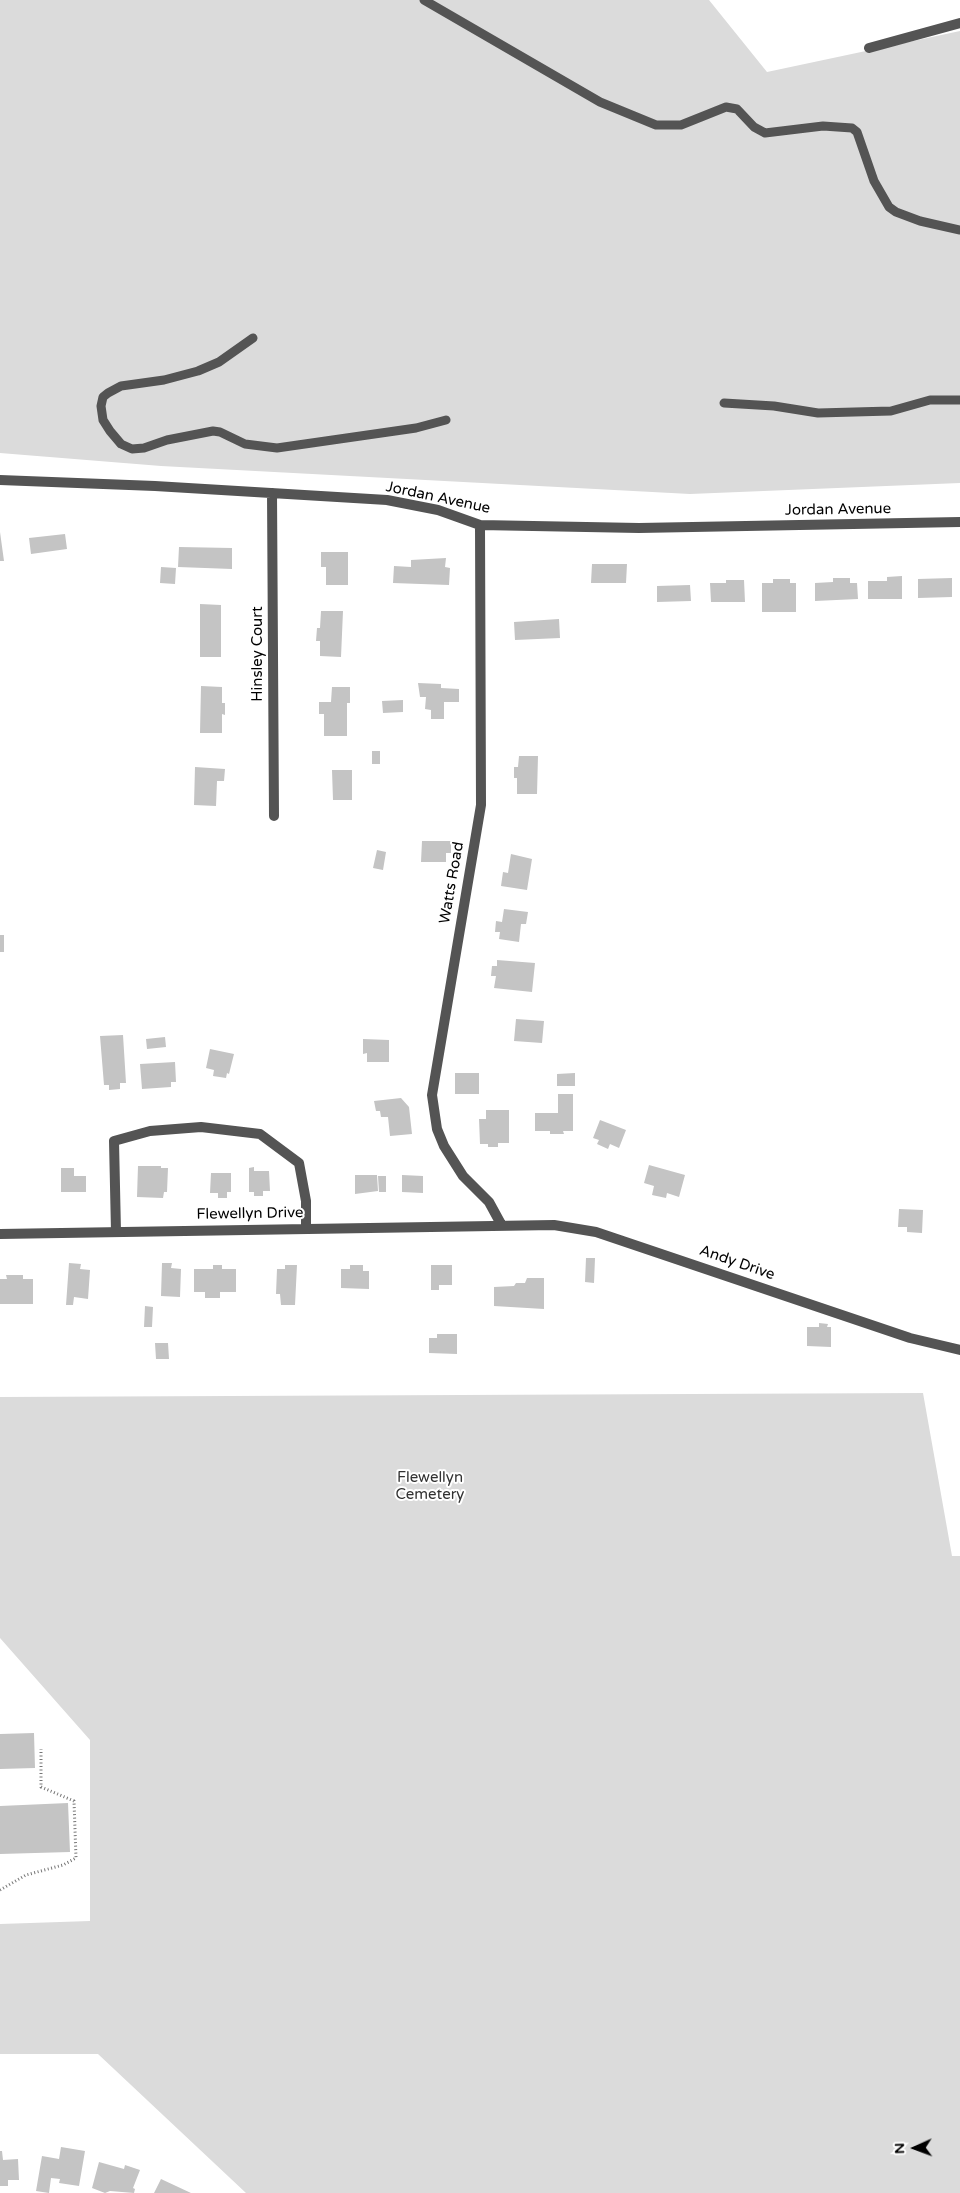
<!DOCTYPE html>
<style>
body{margin:0}
#map{position:relative;width:960px;height:2193px;overflow:hidden;background:#fff;font-family:"Varela Round",sans-serif}
canvas{display:block}
.north{position:absolute;left:890px;top:2123px;width:50px;height:50px;-webkit-text-stroke:4px #fff;paint-order:stroke;rotate:268deg;font-size:14px;font-weight:700;line-height:20px;text-align:center;color:#000}
.north::after{content:'';display:block;margin:auto;width:18px;height:22px;background:#000;clip-path:polygon(50% 0,100% 100%,50% 72%,0 100%)}
</style>
<div id="map">
<canvas width="960" height="2193"></canvas>
<div class="north">N</div>
</div>
<script>
const c = document.querySelector('canvas').getContext('2d');
c.lineJoin = 'round';
function paint(path, color) {
  c.fillStyle = color;
  c.fill(path, 'evenodd');
}
function poly(rows) {
  const path = new Path2D();
  for (const r of rows) {
    path.moveTo(r[0], r[1]);
    for (let i = 2; i < r.length; i += 2) path.lineTo(r[i], r[i + 1]);
  }
  return path;
}
function trace(path, color, width, dash) {
  c.strokeStyle = color;
  c.lineWidth = width;
  c.lineCap = dash ? 'butt' : 'round';
  c.setLineDash(dash || []);
  c.stroke(path);
}
function write(font, color, halo, rows, align = 'center') {
  c.font = font + ' "Varela Round",sans-serif';
  c.lineWidth = 4;
  c.setLineDash([]);
  c.textBaseline = 'middle';
  c.strokeStyle = halo;
  c.fillStyle = color;
  for (const [text, x, y, turn = 0] of rows) {
    c.save();
    c.translate(x, y);
    c.rotate((+turn || 0) * Math.PI / 180);
    c.textAlign = isNaN(turn) ? turn : align;
    if (halo) c.strokeText(text, 0, 0);
    c.fillText(text, 0, 0);
    c.restore();
  }
}
paint(poly([
 [0,0,709,0,767,72,960,31,960,483,690,494,161,466,0,453],
 [923,1393,952,1556,960,1556,960,2193,246,2193,98,2054,0,2054,0,1924,90,1921,90,1740,0,1638,0,1397]
]), '#dbdbdb');
paint(poly([
 [0,532,4,561,0,561],
 [65,534,67,549,31,554,29,538],
 [179,547,232,548,232,569,178,567],
 [321,552,348,552,348,585,326,585,326,567,321,567],
 [446,558,445,567,450,568,449,585,393,583,394,566,411,567,411,560],
 [592,564,627,564,626,583,591,583],
 [161,567,176,568,175,584,160,583],
 [902,576,902,599,868,599,868,581,887,581,887,577],
 [833,578,850,578,850,583,857,583,858,599,815,601,815,583,833,582],
 [952,578,952,597,918,598,918,579],
 [773,579,790,579,790,583,796,583,796,612,762,612,762,583,773,583],
 [726,580,744,580,745,602,711,602,710,583,726,583],
 [690,585,691,601,657,602,657,586],
 [200,604,221,605,221,657,200,657],
 [321,611,343,611,341,657,320,656,320,641,316,641,317,628,320,628],
 [559,619,560,638,515,640,514,622],
 [418,683,441,684,441,688,459,689,459,702,444,702,444,719,431,719,431,710,425,709,426,697,420,697],
 [201,686,222,687,222,703,225,703,225,715,222,714,222,733,200,733],
 [332,687,350,687,350,703,347,703,347,736,324,736,324,714,319,714,319,702,331,702],
 [403,700,403,712,383,713,382,701],
 [372,751,380,751,380,764,372,764],
 [519,756,538,756,537,794,517,794,517,778,514,778,514,767,518,767],
 [195,767,225,769,224,781,217,781,216,806,194,805],
 [332,770,352,770,352,800,333,800],
 [422,841,451,841,451,853,446,853,446,862,421,862],
 [377,850,386,852,383,870,373,868],
 [511,854,532,859,527,890,501,886,503,872,508,873],
 [504,909,528,912,526,924,521,924,519,942,499,939,500,932,495,932,496,921,502,922],
 [0,935,4,935,4,952,0,952],
 [497,960,535,963,532,992,494,988,496,976,491,976,492,966,497,966],
 [516,1019,544,1021,542,1043,514,1041],
 [123,1035,126,1083,120,1083,120,1089,109,1090,109,1085,104,1085,100,1036],
 [165,1037,166,1047,147,1049,146,1039],
 [363,1039,389,1040,389,1062,367,1062,367,1053,363,1054],
 [210,1049,234,1054,229,1074,227,1073,226,1078,213,1076,214,1070,206,1068],
 [175,1062,176,1082,171,1082,171,1087,142,1089,140,1064],
 [455,1073,479,1073,479,1094,455,1094],
 [575,1073,575,1086,557,1086,557,1074],
 [558,1094,573,1094,573,1131,563,1131,564,1134,550,1134,550,1131,535,1131,535,1113,558,1113],
 [401,1098,409,1107,412,1134,390,1136,388,1117,381,1117,380,1111,376,1111,374,1101],
 [486,1110,509,1110,509,1143,498,1143,498,1147,488,1147,488,1144,480,1144,479,1119,486,1119],
 [600,1120,626,1130,619,1148,610,1144,608,1149,597,1144,599,1140,593,1138],
 [649,1165,685,1175,679,1197,667,1193,666,1198,652,1195,654,1186,644,1183],
 [138,1166,161,1166,161,1168,168,1168,167,1192,164,1192,163,1198,137,1197],
 [254,1167,254,1171,269,1171,270,1191,263,1191,263,1196,254,1196,254,1192,249,1192,249,1168],
 [61,1168,74,1168,74,1176,86,1176,86,1192,61,1192],
 [211,1173,231,1173,231,1192,227,1192,227,1198,218,1198,218,1193,210,1193],
 [355,1175,377,1175,378,1191,355,1194],
 [402,1175,423,1176,423,1193,402,1192],
 [378,1176,386,1176,386,1192,379,1192],
 [899,1209,923,1210,922,1233,907,1232,907,1227,898,1227],
 [586,1258,595,1258,594,1283,585,1282],
 [69,1263,81,1264,80,1269,90,1270,88,1299,74,1297,73,1305,66,1305],
 [162,1263,172,1263,171,1268,181,1269,180,1297,161,1296],
 [213,1265,222,1265,222,1269,236,1269,236,1292,220,1292,220,1298,205,1298,205,1292,194,1292,194,1269,213,1269],
 [285,1265,297,1265,295,1305,281,1305,280,1294,276,1294,277,1269,285,1269],
 [350,1265,363,1265,363,1271,369,1271,369,1289,341,1288,341,1269,350,1269],
 [431,1265,452,1265,452,1285,439,1285,439,1290,431,1290],
 [6,1275,23,1275,23,1279,33,1279,33,1304,0,1304,0,1279,7,1279],
 [527,1278,544,1278,544,1309,494,1306,494,1287,514,1286,516,1283,525,1283],
 [145,1306,153,1307,152,1327,144,1327],
 [819,1323,828,1324,827,1327,831,1327,831,1347,807,1346,807,1327,819,1327],
 [437,1334,457,1334,457,1354,429,1353,429,1338,437,1338],
 [155,1343,168,1343,169,1359,156,1359],
 [34,1733,35,1768,0,1769,0,1734],
 [68,1803,70,1852,0,1854,0,1806],
 [61,2147,85,2151,79,2186,59,2183,60,2179,51,2178,49,2193,36,2191,42,2156,59,2159],
 [0,2151,2,2151,3,2160,18,2159,19,2180,8,2180,8,2186,0,2186],
 [99,2162,124,2169,125,2165,140,2170,133,2188,135,2189,134,2193,110,2191,105,2193,92,2188],
 [161,2179,191,2193,154,2193]
]), '#c4c4c4');
trace(poly([
 [0,1890,26,1875,63,1865,76,1858,74,1801,41,1787,41,1749]
]), '#767676', 3, [1, 2.5]);
trace(poly([
 [424,0,600,102,656,125,681,125,726,107,737,109,754,127,765,133,823,126,852,128,857,132,874,181,889,207,896,212,920,221,960,230],
 [253,338,219,362,198,371,164,380,121,386,108,393,103,397,101,406,103,420,110,431,121,444,132,449,144,448,167,440,213,431,220,432,245,444,277,448,416,428,446,420],
 [724,403,774,406,818,413,891,411,930,400,960,400]
]), '#545454', 9);
trace(poly([
 [869,48,960,23],
 [0,480,155,486,387,500,438,510,480,525,639,528,960,522],
 [272,493,274,816],
 [480,525,481,805,432,1095,437,1129,444,1146,463,1176,489,1202,501,1224],
 [116,1232,114,1141,150,1131,201,1127,260,1134,299,1163,306,1201,306,1228],
 [0,1234,554,1225,596,1232,910,1338,960,1350]
]), '#545454', 10);
write('15px', '#000', '#fff', [
 ["Jordan Avenue",438,498,12],
 ["Jordan Avenue",838,510,-1],
 ["Hinsley Court",258,654,-90],
 ["Watts Road",452,883,-80],
 ["Flewellyn Drive",250,1214,-1],
 ["Andy Drive",737,1263,19]
]);
write('15px', '#323232', '#fff', [
 ["Flewellyn",430,1478],
 ["Cemetery",430,1495]
]);
</script>
